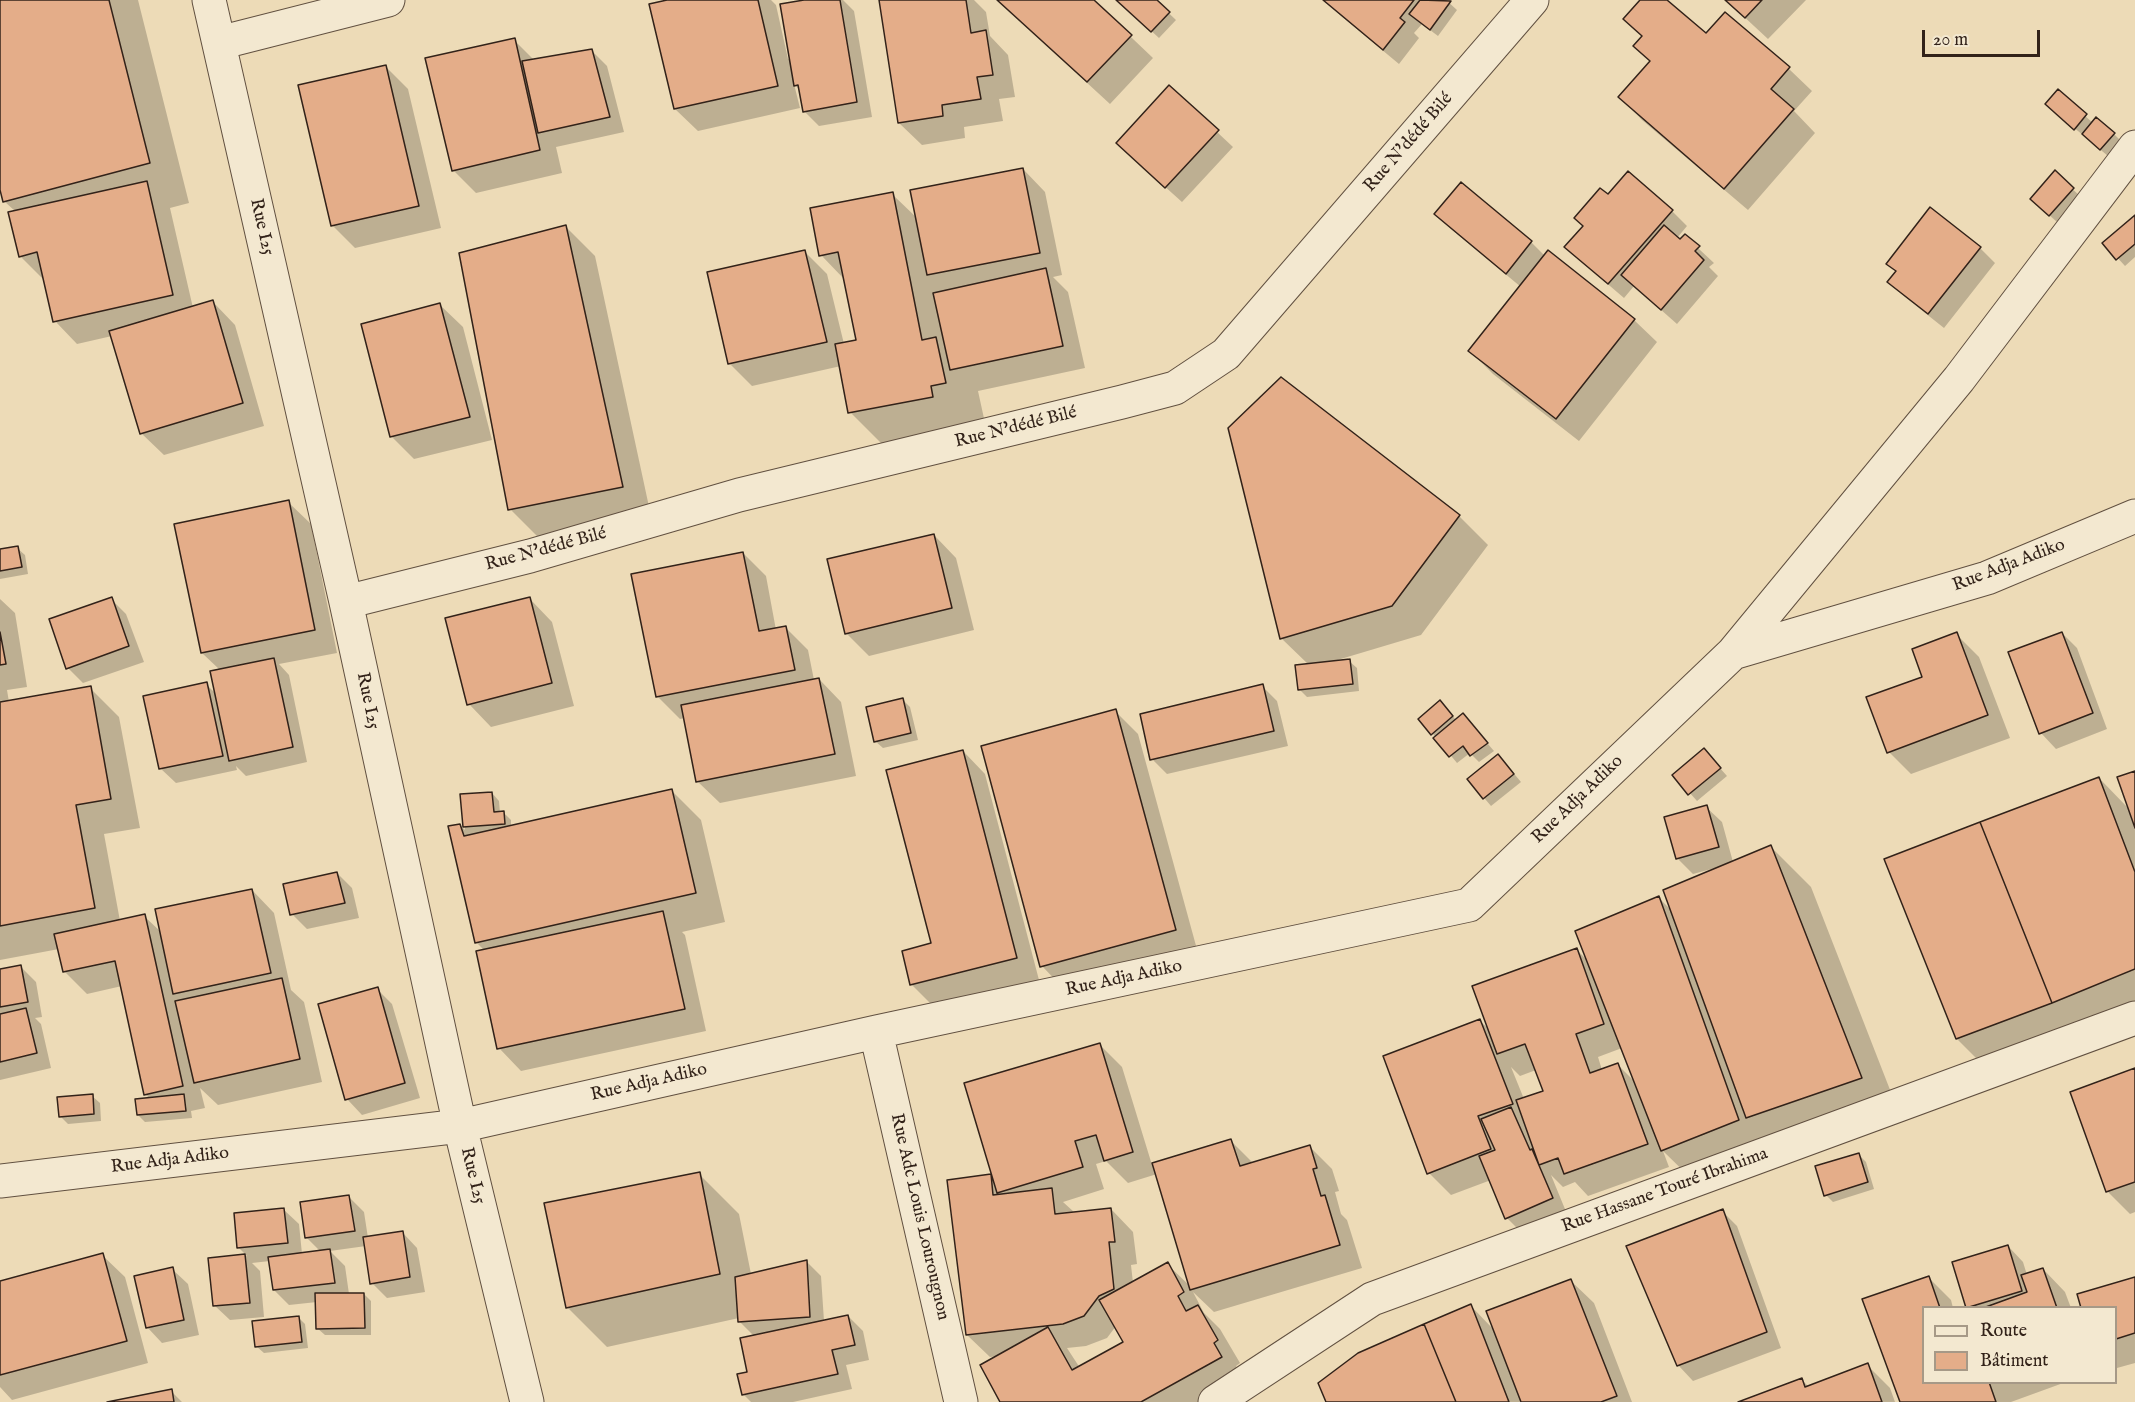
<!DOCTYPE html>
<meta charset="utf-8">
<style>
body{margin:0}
#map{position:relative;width:2135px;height:1402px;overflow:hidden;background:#eddbb7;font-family:"IM FELL English",serif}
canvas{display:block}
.legend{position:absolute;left:1922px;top:1306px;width:195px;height:78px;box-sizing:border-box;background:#f3e8d0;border:2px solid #a69987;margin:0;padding:8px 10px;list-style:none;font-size:18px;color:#322219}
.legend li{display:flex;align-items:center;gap:12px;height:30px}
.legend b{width:30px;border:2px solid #a69987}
.scale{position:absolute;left:1922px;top:30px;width:118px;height:27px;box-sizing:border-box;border:3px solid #322219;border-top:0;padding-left:8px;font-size:18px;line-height:21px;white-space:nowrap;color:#322219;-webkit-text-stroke:4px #f3e8d0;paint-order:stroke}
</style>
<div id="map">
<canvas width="2135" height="1402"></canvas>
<ul class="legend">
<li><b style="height:8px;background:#f3e8d0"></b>Route</li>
<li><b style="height:16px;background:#e4ad89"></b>Bâtiment</li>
</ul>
<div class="scale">20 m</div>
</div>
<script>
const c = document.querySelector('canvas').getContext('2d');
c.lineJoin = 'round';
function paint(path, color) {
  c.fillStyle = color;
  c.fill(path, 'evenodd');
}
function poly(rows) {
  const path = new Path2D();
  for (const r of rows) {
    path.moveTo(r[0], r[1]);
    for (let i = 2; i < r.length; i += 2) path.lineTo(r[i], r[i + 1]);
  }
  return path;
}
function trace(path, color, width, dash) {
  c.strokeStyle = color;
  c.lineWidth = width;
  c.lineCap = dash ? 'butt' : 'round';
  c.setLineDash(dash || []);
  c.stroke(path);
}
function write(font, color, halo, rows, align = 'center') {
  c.font = font + ' "IM FELL English",serif';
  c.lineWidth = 4.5;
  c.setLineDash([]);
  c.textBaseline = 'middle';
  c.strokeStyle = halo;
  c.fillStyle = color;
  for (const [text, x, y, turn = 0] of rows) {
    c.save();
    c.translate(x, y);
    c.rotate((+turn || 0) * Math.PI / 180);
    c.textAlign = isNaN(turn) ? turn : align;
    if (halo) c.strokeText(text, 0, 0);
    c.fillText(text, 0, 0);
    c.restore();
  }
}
paint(poly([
 [0,0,138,0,189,203,170,208,193,308,213,302,235,325,264,426,164,455,141,433,112,336,77,344,55,321,45,278,43,279,20,256,16,212,4,201,0,183],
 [674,0,771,0,776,5,788,59,791,58,813,0,843,0,854,11,872,117,819,126,804,111,801,91,794,84,800,108,698,131,675,109],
 [888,0,974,0,986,12,990,36,1008,55,1015,97,999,99,1003,121,964,127,965,138,922,145,899,123],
 [997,0,1092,0,1153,58,1110,104],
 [1118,0,1155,0,1176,20,1159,38],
 [1325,0,1446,0,1457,10,1438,36,1422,24,1414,33,1419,38,1399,64,1340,15],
 [1642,0,1665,0,1706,35,1725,14,1789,69,1812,91,1794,111,1815,133,1748,210,1642,120,1620,97,1651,62,1635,46,1643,37,1625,19],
 [1726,0,1806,0,1768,39],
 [514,40,534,60,591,50,607,66,624,132,556,147,562,173,476,193,453,170],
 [386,67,408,89,441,228,355,248,332,225],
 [1169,87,1233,147,1182,202,1133,158],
 [2058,92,2093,123,2114,134,2121,141,2108,156,2054,111],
 [1023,169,1045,192,1062,275,1053,277,1068,292,1085,368,978,391,985,423,890,452,850,412,841,366,752,386,730,364,805,252,827,274,844,344,857,341,845,280,821,255,892,194,918,219],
 [2055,173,2080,196,2057,222,2039,206],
 [1461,184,1531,242,1545,256,1634,320,1657,342,1579,441,1493,374,1470,351,1521,287,1451,229,1436,214],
 [1608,197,1672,211,1687,226,1677,238,1681,241,1685,236,1714,263,1709,267,1718,276,1677,324,1634,286,1624,298,1582,262],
 [1930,209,1980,248,1995,263,1944,328,1905,297,1889,282,1897,272,1888,264],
 [2135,217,2135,257,2125,266,2104,243],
 [565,226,595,256,651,516,539,538,510,509],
 [440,305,463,327,492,440,414,459,391,436],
 [288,502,311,524,337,653,279,664,289,675,307,762,246,776,236,766,237,770,176,783,160,768,206,684,216,694,220,670,202,653],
 [1459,516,1488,545,1421,635,1334,661,1334,662,1349,661,1357,668,1359,691,1307,697,1299,689,1309,665,1281,638],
 [934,535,956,558,974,630,869,656,846,633],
 [17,548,25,555,28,574,0,579,0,551],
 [743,553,766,576,776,630,786,628,808,650,814,680,819,679,841,702,856,776,720,803,697,781,685,718,680,719,657,696],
 [0,599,15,613,27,687,7,690,9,702,90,688,119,717,140,828,104,834,120,921,144,916,162,933,252,890,274,913,291,990,304,1002,322,1082,218,1105,200,1088,205,1108,191,1111,192,1118,145,1122,138,1115,150,1099,145,1094,122,986,87,994,64,971,59,949,0,960],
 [111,599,126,614,144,662,83,683,68,668],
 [530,599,552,622,574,706,491,727,469,704],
 [2062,633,2077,648,2107,729,2056,749,2041,733,2010,653],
 [1956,634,1979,657,2010,738,1911,774,1889,752,1924,678],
 [1262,686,1277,701,1288,746,1167,774,1152,759],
 [903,700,910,707,918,740,883,748,875,741],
 [1447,709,1456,720,1463,715,1494,751,1479,762,1470,753,1457,763,1433,734],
 [1115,711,1138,734,1198,953,1064,989,1042,966],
 [963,751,985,774,1039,980,934,1007,911,984,933,944],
 [1711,758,1727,776,1697,801,1674,775],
 [1505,763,1521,782,1491,806,1469,780],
 [2135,772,2135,1025,1997,1079,1957,1039,1886,860,2099,778,2130,810],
 [672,791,701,820,725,922,682,932,685,935,706,1031,521,1071,499,1048,484,950,477,943,460,825,465,830,462,795,492,793,499,801,500,813,504,813,511,820,511,827],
 [1706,807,1722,822,1733,862,1771,847,1811,887,1901,1118,1703,1190,1663,1151,1669,1167,1588,1196,1575,1182,1563,1187,1551,1175,1567,1214,1522,1233,1507,1218,1491,1180,1451,1195,1429,1173,1480,1021,1490,1030,1577,950,1588,961,1659,898,1672,911,1716,870,1715,868,1693,874,1678,859,1666,818],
 [1622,1048,1636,1083,1618,1065,1602,1070,1598,1057],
 [1511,1067,1520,1076,1536,1070,1544,1092,1524,1099],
 [337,873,352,888,359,918,307,929,292,914],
 [21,967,36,982,42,1017,35,1018,41,1024,51,1068,0,1080,0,971],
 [377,989,392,1004,420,1098,362,1115,347,1099],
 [1100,1045,1122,1067,1152,1165,1231,1141,1253,1163,1310,1147,1332,1169,1339,1191,1335,1192,1341,1214,1347,1220,1362,1268,1214,1312,1193,1292,1204,1313,1220,1329,1240,1363,1236,1366,1243,1380,1204,1402,1002,1402,999,1356,990,1357,967,1335,990,1175,995,1180],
 [1106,1161,1128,1183,1157,1174,1191,1287,1167,1264,1133,1283,1131,1265,1137,1264,1133,1232,1111,1209,1074,1212,1063,1202,1104,1189,1096,1164],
 [1116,1326,1125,1343,1080,1368,1067,1348,1086,1346,1107,1338],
 [2135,1070,2135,1212,2130,1214,2108,1192,2072,1093],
 [92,1096,100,1103,101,1121,68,1124,60,1116],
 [1858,1154,1866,1162,1874,1189,1833,1202,1826,1195],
 [699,1174,739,1214,751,1274,806,1261,821,1276,824,1321,848,1316,863,1331,869,1360,846,1365,852,1389,793,1402,751,1402,743,1394,754,1336,740,1322,739,1318,607,1347,567,1307],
 [349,1197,364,1212,368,1238,402,1232,417,1248,425,1292,387,1298,372,1283,366,1246,330,1251,345,1266,349,1294,364,1294,371,1301,371,1335,325,1335,317,1328,317,1302,289,1305,274,1290,270,1261,252,1263,260,1271,264,1317,230,1320,214,1305,210,1259,247,1256,239,1248,283,1209,299,1224,302,1254,321,1252,306,1237],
 [1722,1211,1737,1226,1781,1348,1693,1381,1678,1365],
 [2008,1246,2023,1262,2027,1275,2043,1269,2065,1292,2071,1308,1968,1308,1954,1263],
 [102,1255,125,1277,148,1363,12,1400,0,1387,0,1282],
 [172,1269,188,1284,199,1335,162,1343,147,1327],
 [1928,1277,1951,1300,1953,1308,1924,1308,1924,1382,2066,1382,2011,1402,1901,1402],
 [2135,1278,2135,1363,2117,1368,2116,1366,2116,1308],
 [1571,1281,1594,1303,1632,1402,1327,1402,1471,1306,1494,1330],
 [298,1317,305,1324,308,1348,264,1353,256,1346],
 [1867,1365,1890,1388,1895,1402,1743,1402,1802,1380,1809,1387],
 [171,1391,182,1402,115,1402]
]), '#0003');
const building = poly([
 [0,0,109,0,150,163,3,202,0,190,0,0],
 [667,0,758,0,778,86,674,109,649,4,667,0],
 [804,0,840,0,857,102,803,112,798,85,794,86,780,4,804,0],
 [879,0,966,0,971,33,986,30,993,75,977,77,981,99,942,105,943,116,898,123,879,0],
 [997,0,1094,0,1132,35,1087,82,997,0],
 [1116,0,1157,0,1170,12,1151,32,1116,0],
 [1323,0,1414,0,1400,18,1405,22,1383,50,1323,0],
 [1420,0,1451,1,1430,30,1409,14,1420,0],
 [1640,0,1667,0,1706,33,1725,12,1790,67,1771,89,1794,109,1724,189,1618,97,1650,61,1633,46,1642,36,1623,19,1640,0],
 [1725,0,1762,0,1745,18,1725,0],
 [515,38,540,150,452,171,425,58,515,38],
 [592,49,610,117,538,133,522,61,592,49],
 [386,65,419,206,331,226,298,85,386,65],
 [1169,85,1219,130,1165,188,1116,143,1169,85],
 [2058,89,2087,114,2074,130,2045,104,2058,89],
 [2096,117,2115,133,2100,150,2082,134,2096,117],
 [1023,168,1040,253,927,275,910,190,1023,168],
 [2055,170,2074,188,2049,216,2030,199,2055,170],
 [1628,171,1673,210,1608,284,1564,247,1583,226,1574,218,1600,188,1608,194,1628,171],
 [147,181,173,295,53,322,37,252,19,257,8,212,147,181],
 [1461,182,1532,241,1506,274,1434,214,1461,182],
 [893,192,922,340,936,337,946,383,931,386,933,397,848,413,835,344,856,340,838,252,819,256,810,208,893,192],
 [1930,207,1981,247,1928,314,1887,282,1896,271,1886,264,1930,207],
 [2135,215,2135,244,2116,260,2102,243,2135,215],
 [566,225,623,487,508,510,459,253,566,225],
 [1664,225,1680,239,1685,234,1700,246,1695,251,1704,260,1661,310,1621,275,1664,225],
 [805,250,827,342,728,364,707,272,805,250],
 [1548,250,1635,319,1556,419,1468,351,1548,250],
 [1046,268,1063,346,950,370,933,293,1046,268],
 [213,300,243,403,140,434,109,331,213,300],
 [440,303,470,417,390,437,361,324,440,303],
 [1281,377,1460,515,1392,606,1280,639,1228,428,1281,377],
 [289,500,315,630,201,653,174,524,289,500],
 [934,534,952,608,845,634,827,559,934,534],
 [18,546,22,567,0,571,0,549,18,546],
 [743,552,759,631,786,626,795,670,656,697,631,574,743,552],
 [112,597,129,646,66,669,49,619,112,597],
 [530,597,552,683,467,705,445,618,530,597],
 [0,632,6,664,0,665,0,632],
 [1957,632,1988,715,1887,753,1866,697,1922,677,1912,649,1957,632],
 [2062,632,2093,713,2039,734,2008,652,2062,632],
 [274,658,293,747,229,761,210,671,274,658],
 [1350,659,1353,684,1298,690,1295,665,1350,659],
 [819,678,835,754,696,782,681,705,819,678],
 [207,682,223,756,159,769,143,696,207,682],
 [1263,684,1274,731,1150,760,1140,714,1263,684],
 [91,686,111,799,76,805,95,908,0,926,0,702,91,686],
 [903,698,911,733,874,742,866,707,903,698],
 [1440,700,1453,716,1431,735,1418,719,1440,700],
 [1116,709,1176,930,1040,967,981,746,1116,709],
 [1463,713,1488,743,1470,756,1463,746,1449,757,1433,738,1463,713],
 [1704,748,1721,768,1688,795,1672,775,1704,748],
 [963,750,1017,958,910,985,902,951,931,943,886,770,963,750],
 [1498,754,1514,774,1483,799,1467,779,1498,754],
 [2135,771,2135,828,2117,777,2135,771],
 [2099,777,2135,872,2135,969,2052,1003,1980,822,2099,777],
 [672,789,696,893,475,943,448,826,460,824,464,836,672,789],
 [492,792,494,812,504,811,505,824,463,827,460,794,492,792],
 [1707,805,1719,847,1676,859,1664,817,1707,805],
 [1980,822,2052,1003,1956,1039,1884,859,1980,822],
 [1771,845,1862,1078,1746,1118,1663,890,1771,845],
 [337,872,345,903,290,915,283,884,337,872],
 [252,889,271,973,173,994,155,909,252,889],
 [1659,896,1739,1120,1661,1151,1575,931,1659,896],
 [663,911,685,1009,497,1049,476,951,663,911],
 [145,914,183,1086,144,1095,115,961,63,972,54,934,145,914],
 [1577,948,1604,1024,1576,1034,1590,1073,1618,1063,1648,1144,1564,1174,1558,1158,1539,1165,1516,1100,1543,1091,1525,1044,1497,1054,1472,986,1577,948],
 [21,965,28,1002,0,1007,0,969,21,965],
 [282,978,300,1059,194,1083,175,1001,282,978],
 [378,987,405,1083,345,1100,318,1004,378,987],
 [26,1008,37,1053,0,1062,0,1014,26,1008],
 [1480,1019,1513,1104,1478,1116,1491,1149,1427,1174,1383,1056,1480,1019],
 [1100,1043,1133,1152,1104,1161,1096,1135,1075,1141,1083,1167,997,1193,964,1083,1100,1043],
 [2135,1068,2135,1182,2106,1192,2070,1092,2135,1068],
 [93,1094,94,1114,59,1117,57,1097,93,1094],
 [184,1094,186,1111,137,1115,135,1099,184,1094],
 [1511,1107,1530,1150,1532,1149,1553,1198,1505,1219,1479,1156,1495,1150,1481,1119,1511,1107],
 [1231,1139,1240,1166,1310,1145,1317,1168,1313,1169,1321,1196,1325,1195,1340,1245,1190,1290,1152,1163,1231,1139],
 [1859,1153,1868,1182,1824,1196,1815,1166,1859,1153],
 [700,1172,720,1274,566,1308,544,1203,700,1172],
 [991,1174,993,1195,1052,1188,1055,1214,1111,1208,1115,1242,1109,1242,1114,1289,1099,1296,1084,1316,1063,1324,966,1335,947,1180,991,1174],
 [349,1195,355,1231,305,1238,300,1202,349,1195],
 [284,1208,288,1243,237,1248,234,1213,284,1208],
 [1723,1209,1767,1332,1677,1366,1626,1246,1723,1209],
 [403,1231,410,1277,370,1284,363,1237,403,1231],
 [2008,1245,2022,1291,1966,1308,1952,1262,2008,1245],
 [330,1249,335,1283,273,1290,268,1257,330,1249],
 [103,1253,127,1341,0,1375,0,1281,103,1253],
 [245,1254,250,1303,213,1306,208,1258,245,1254],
 [807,1260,810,1317,738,1322,735,1277,807,1260],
 [1168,1262,1184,1292,1178,1296,1186,1311,1198,1305,1218,1340,1214,1343,1222,1357,1141,1402,1000,1402,980,1365,1048,1327,1072,1370,1123,1342,1099,1300,1168,1262],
 [173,1267,184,1320,146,1328,134,1276,173,1267],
 [2043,1268,2057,1308,1983,1308,2027,1292,2021,1275,2043,1268],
 [1929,1276,1940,1308,1924,1308,1924,1382,1989,1382,1996,1402,1900,1402,1862,1299,1929,1276],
 [2135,1277,2135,1333,2116,1339,2116,1308,2081,1308,2077,1294,2135,1277],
 [1571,1279,1617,1396,1601,1402,1521,1402,1486,1311,1571,1279],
 [315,1293,364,1293,365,1328,316,1329,315,1293],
 [1471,1304,1509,1402,1456,1402,1424,1324,1471,1304],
 [848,1315,855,1345,832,1350,838,1374,742,1395,737,1374,747,1372,740,1338,848,1315],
 [299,1316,302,1342,255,1347,252,1321,299,1316],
 [1424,1324,1456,1402,1326,1402,1318,1383,1358,1353,1424,1324],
 [1868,1363,1882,1402,1738,1402,1802,1378,1805,1387,1868,1363],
 [172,1389,174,1402,107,1402,172,1389]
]);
paint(building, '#e4ad89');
trace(building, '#322219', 1.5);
const minor = poly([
 [209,0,346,602,460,1126,527,1402],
 [219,43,388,0],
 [346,602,530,556,739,495,1122,402,1175,388,1226,354,1532,0],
 [1733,653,1959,379,2135,147],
 [876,1032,961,1402],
 [0,1181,460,1126,876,1032,1469,905,1733,653,1987,578,2135,516],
 [1215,1402,1372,1299,2135,1018]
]);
trace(minor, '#615040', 35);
trace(minor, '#f3e8d0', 33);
write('18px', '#322219', '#f3e8d0', [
 ["Rue N'dédé Bilé",1409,143,-49],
 ["Rue I25",261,227,77],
 ["Rue N'dédé Bilé",1016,428,-14],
 ["Rue N'dédé Bilé",546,550,-15],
 ["Rue Adja Adiko",2009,566,-21],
 ["Rue I25",367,701,78],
 ["Rue Adja Adiko",1578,800,-44],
 ["Rue Adja Adiko",1124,979,-12],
 ["Rue Adja Adiko",649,1083,-13],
 ["Rue Adja Adiko",170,1161,-7],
 ["Rue I25",472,1176,76],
 ["Rue Hassane Touré Ibrahima",1665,1191,-20],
 ["Rue Adc Louis Lourougnon",919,1217,77]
]);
</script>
